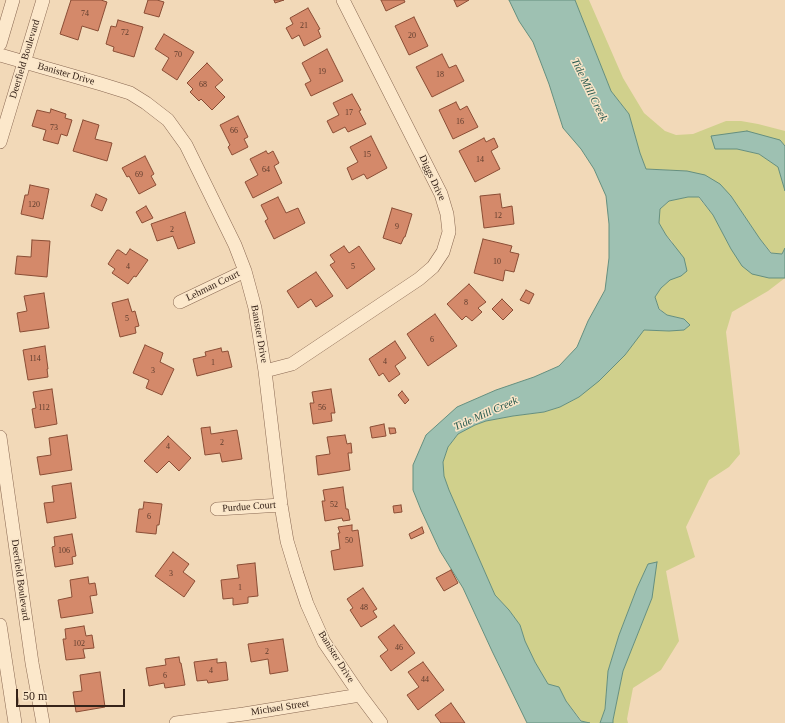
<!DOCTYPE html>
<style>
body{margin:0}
#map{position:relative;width:785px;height:723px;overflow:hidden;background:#f2d9b8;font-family:Georgia,serif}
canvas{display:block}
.scale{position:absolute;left:16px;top:689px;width:109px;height:18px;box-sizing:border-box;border:2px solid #362319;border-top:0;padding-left:5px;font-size:12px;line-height:14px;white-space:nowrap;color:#362319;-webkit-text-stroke:3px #f9e5c8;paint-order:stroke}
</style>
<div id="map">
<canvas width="785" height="723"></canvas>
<div class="scale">50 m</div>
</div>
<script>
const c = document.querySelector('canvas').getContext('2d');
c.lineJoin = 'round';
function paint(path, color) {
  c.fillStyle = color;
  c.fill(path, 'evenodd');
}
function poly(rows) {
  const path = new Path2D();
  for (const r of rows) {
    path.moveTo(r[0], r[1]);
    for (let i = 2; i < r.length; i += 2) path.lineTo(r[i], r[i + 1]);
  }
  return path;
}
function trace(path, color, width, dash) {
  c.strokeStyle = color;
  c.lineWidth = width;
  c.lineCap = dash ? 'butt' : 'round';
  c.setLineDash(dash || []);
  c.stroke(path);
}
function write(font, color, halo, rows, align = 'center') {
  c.font = font + ' Georgia,serif';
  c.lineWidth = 3;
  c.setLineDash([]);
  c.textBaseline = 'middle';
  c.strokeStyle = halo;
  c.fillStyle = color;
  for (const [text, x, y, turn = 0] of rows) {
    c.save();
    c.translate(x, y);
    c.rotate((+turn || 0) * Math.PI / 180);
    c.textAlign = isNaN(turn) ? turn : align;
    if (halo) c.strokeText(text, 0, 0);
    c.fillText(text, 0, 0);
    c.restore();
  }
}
paint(poly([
 [575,0,589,0,623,78,644,113,665,131,676,135,693,134,726,121,741,121,758,124,785,131,785,146,780,140,715,149,737,149,759,154,779,167,785,191,785,248,782,254,772,253,760,239,731,196,687,171,646,169,640,153,629,114,611,91],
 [688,197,698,197,713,215,731,249,769,278,785,278,768,291,732,312,726,332,740,454,729,467,709,480,686,527,695,557,666,571,679,641,661,670,633,688,627,719,628,723,613,723,613,720,623,671,652,598,648,564,637,588,619,635,608,671,605,709,600,723,590,723,582,721,566,701,559,688,548,684,535,662,525,641,520,625,509,610,495,595,449,490,444,476,443,462,448,447,458,434,475,425,486,421,513,416,544,412,560,407,579,397,625,355,643,330,669,331,690,325,684,319,667,315,659,308,655,297,661,288,670,279,681,276,672,241,666,235,659,223,660,209,669,201]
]), '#d0d08c');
const water = poly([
 [509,0,575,0,611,91,629,114,640,153,646,169,687,171,705,175,720,184,731,196,760,239,771,253,782,254,785,248,785,278,769,278,752,274,742,266,731,249,713,215,699,197,688,197,669,201,660,209,659,223,666,235,684,258,687,271,681,276,670,280,661,288,655,297,659,309,667,315,684,319,690,325,684,330,669,331,644,330,625,355,599,381,579,397,560,407,544,412,513,416,486,421,475,425,458,434,448,447,443,462,444,476,449,490,495,595,509,610,520,625,525,641,535,662,548,684,559,687,566,701,581,721,590,723,527,723,492,651,463,588,440,551,421,510,413,490,413,465,426,435,457,407,496,390,534,377,559,366,577,347,588,321,605,290,609,258,609,224,606,196,594,169,581,149,563,128,549,84,533,42,519,21,509,0],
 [747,131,780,140,785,146,785,191,778,167,759,154,737,149,715,149,711,136,747,131],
 [657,562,652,598,623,671,613,720,613,723,600,723,605,709,608,671,619,635,637,588,648,564,657,562]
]);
paint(water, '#9ec1b2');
trace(water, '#658f7f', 1);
const building = poly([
 [71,0,101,0,107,2,98,31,82,26,78,40,60,34,71,0],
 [148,0,157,0,164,2,159,17,144,13,148,0],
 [274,0,284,0,275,3,274,0],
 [381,0,404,0,405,2,386,11,381,0],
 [454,0,469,0,457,7,454,0],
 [308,8,320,29,318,30,321,37,304,46,299,35,292,39,286,28,293,24,290,18,308,8],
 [414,17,428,46,409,55,395,26,414,17],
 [118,20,143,27,134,57,113,51,114,47,106,44,111,26,116,27,118,20],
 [164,34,194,52,177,80,162,70,169,58,155,49,164,34],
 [327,49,343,81,311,96,305,84,311,81,302,63,327,49],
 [442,54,449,68,456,65,464,81,432,97,416,67,442,54],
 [207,63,223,80,215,87,225,97,212,110,201,99,199,101,190,92,193,89,187,83,207,63],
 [352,94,361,110,359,111,366,124,348,132,345,127,333,133,327,121,339,115,333,103,352,94],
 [456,102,460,110,467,106,478,127,453,139,439,110,456,102],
 [51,109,66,114,65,118,72,120,67,136,61,134,58,144,43,140,46,130,32,126,37,110,50,113,51,109],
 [238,116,248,137,244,139,248,147,232,155,228,147,230,145,220,125,238,116],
 [83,120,99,125,95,139,112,143,107,161,73,151,83,120],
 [371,136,387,168,367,179,364,174,352,180,347,168,358,162,350,147,371,136],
 [484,138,486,142,494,138,498,147,491,151,500,169,475,182,459,151,484,138],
 [266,151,268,154,273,151,279,163,274,166,282,183,253,198,245,182,258,175,250,159,266,151],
 [145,156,154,174,151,176,156,185,139,194,129,176,127,177,122,168,145,156],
 [30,185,49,189,43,219,21,214,25,195,28,195,30,185],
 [96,194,107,199,102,211,91,206,96,194],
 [500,194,502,208,512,206,514,224,484,228,480,196,500,194],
 [278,197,286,213,298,208,305,223,274,239,265,221,268,219,261,205,278,197],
 [146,206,153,218,142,223,136,212,146,206],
 [392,208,412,214,405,237,404,237,401,244,383,238,392,208],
 [185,212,195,243,178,249,173,236,157,241,151,224,185,212],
 [483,239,512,246,510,252,519,254,514,272,505,270,503,281,474,273,483,239],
 [32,240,50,241,47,277,15,274,17,256,31,257,32,240],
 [344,246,349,253,359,246,375,269,347,289,330,265,335,262,330,255,344,246],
 [130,249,148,260,136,277,134,276,128,284,112,273,115,269,108,264,117,250,119,250,126,255,130,249],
 [316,272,333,296,316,307,311,299,298,308,287,291,316,272],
 [469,284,486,302,478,308,482,312,472,321,466,316,462,320,447,304,469,284],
 [526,290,534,294,529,304,520,300,526,290],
 [44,293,49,328,20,332,17,313,27,311,24,296,44,293],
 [128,299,132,312,135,311,139,326,135,327,136,333,120,337,112,303,128,299],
 [502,299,513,310,503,320,492,309,502,299],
 [435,314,457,346,428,366,407,334,435,314],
 [395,341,406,358,395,366,400,374,389,382,383,373,379,376,369,359,395,341],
 [145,345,163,353,160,362,174,369,162,395,146,388,149,380,133,373,145,345],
 [45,346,48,369,47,369,48,377,28,380,23,350,45,346],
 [221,348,222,352,228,351,232,367,197,376,193,359,206,356,205,352,221,348],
 [52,389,57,424,35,428,32,409,36,408,33,392,52,389],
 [331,389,335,413,331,413,332,421,313,424,310,403,314,403,312,392,331,389],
 [402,391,409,400,405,404,398,395,402,391],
 [384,424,386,436,372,438,370,427,384,424],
 [210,427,211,434,237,430,242,459,222,462,220,453,205,455,201,428,210,427],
 [389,428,395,428,396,433,390,434,389,428],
 [67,435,72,470,40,475,37,457,51,455,49,438,67,435],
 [345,435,347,444,351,443,352,453,348,453,350,470,318,475,316,456,330,454,327,437,345,435],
 [168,436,191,458,179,471,169,461,157,473,144,461,168,436],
 [71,483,76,518,47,523,44,503,54,502,52,486,71,483],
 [343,487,346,509,348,509,350,520,343,521,342,518,325,521,322,501,325,501,323,490,343,487],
 [144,502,162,504,159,525,157,525,156,534,136,532,139,509,143,509,144,502],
 [401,505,402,512,394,513,393,506,401,505],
 [352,525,352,531,358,530,363,566,334,570,331,551,340,549,338,533,340,533,338,527,352,525],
 [422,527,424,533,411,539,409,534,422,527],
 [72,534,76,556,72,557,73,564,55,567,52,547,55,546,54,537,72,534],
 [173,552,189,564,183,572,195,581,184,597,155,576,173,552],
 [255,563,258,596,248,597,248,603,233,605,233,598,223,599,221,580,239,578,237,565,255,563],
 [451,570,458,583,444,591,436,578,451,570],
 [88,577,89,584,95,583,97,595,90,596,93,613,61,618,58,600,72,597,70,580,88,577],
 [363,588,377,609,373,611,377,617,361,627,350,610,353,608,347,599,363,588],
 [394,625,415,653,391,671,380,656,388,650,378,637,394,625],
 [84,626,86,636,92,635,94,648,83,649,85,658,66,660,63,639,66,639,65,629,84,626],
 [283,639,288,671,270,674,268,659,251,662,248,644,283,639],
 [179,657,180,663,181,663,185,685,165,688,164,683,149,686,146,668,166,665,165,659,179,657],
 [217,659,217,663,226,662,228,680,208,683,207,680,197,681,194,662,217,659],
 [423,662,444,690,418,710,407,695,419,687,408,672,423,662],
 [100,672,105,707,76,712,73,692,82,691,80,675,100,672],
 [451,703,465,723,441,723,435,715,451,703]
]);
paint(building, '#d4896a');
trace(building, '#8a4d35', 1);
const minor = poly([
 [0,44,13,0],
 [0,55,101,84,130,93,146,103,168,120,186,145,235,245,245,271,255,308,265,371,281,505,287,541,297,574,307,604,324,642,360,695,381,723],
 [0,142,43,0],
 [180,302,245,271],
 [265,371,292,364,419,279,433,267,443,252,449,232,447,214,441,194,343,0],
 [0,437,32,663,43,723],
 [217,509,281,505],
 [0,625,15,723],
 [176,723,244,714,360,695]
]);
trace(minor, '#896852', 14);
trace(minor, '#fce8cb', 13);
write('8px', '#5e3c2d', null, [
 ["74",85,14],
 ["21",304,26],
 ["72",125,33],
 ["20",412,36],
 ["70",178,55],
 ["19",322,72],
 ["18",440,75],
 ["68",203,85],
 ["17",349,113],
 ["16",460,122],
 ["73",54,128],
 ["66",234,131],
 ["15",367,155],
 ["14",480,160],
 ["64",266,170],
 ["69",139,175],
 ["120",34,205],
 ["12",498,216],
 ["9",397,227],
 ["2",172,230],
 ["10",497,262],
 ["4",128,267],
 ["5",353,267],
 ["8",466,303],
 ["5",127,319],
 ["6",432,340],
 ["114",35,359],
 ["4",385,362],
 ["1",213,363],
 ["3",153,371],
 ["112",44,408],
 ["56",322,408],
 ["2",222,443],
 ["4",168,447],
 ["52",334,505],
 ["6",149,517],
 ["50",349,541],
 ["106",64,551],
 ["3",171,574],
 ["1",240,588],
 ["48",364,608],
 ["102",79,644],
 ["46",399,648],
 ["2",267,652],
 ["4",211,671],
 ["6",165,676],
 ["44",425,680]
]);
write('10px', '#362319', '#f9e5c8', [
 ["Deerfield Boulevard",25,59,-73],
 ["Banister Drive",66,74,16],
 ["Diggs Drive",432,178,65],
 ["Lehman Court",213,286,-26],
 ["Banister Drive",259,334,80],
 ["Purdue Court",249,507,-4],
 ["Deerfield Boulevard",20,580,82],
 ["Banister Drive",336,657,58],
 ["Michael Street",280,708,-9]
]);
write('italic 11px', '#26584e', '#f9e5c8', [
 ["Tide Mill Creek",589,90,64],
 ["Tide Mill Creek",486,414,-24]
]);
</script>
